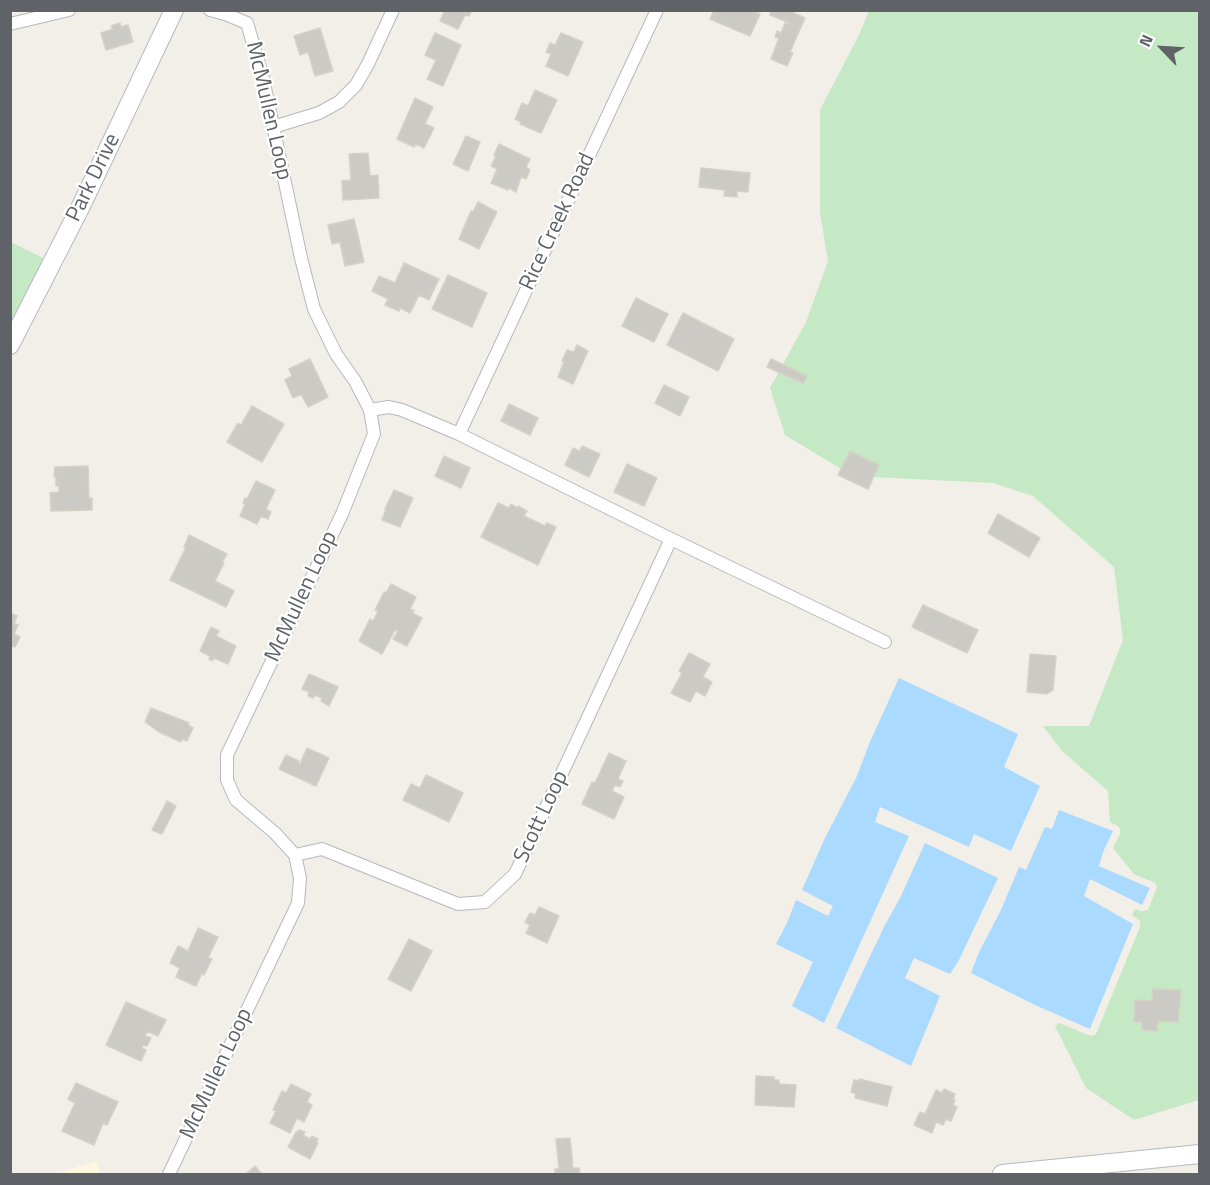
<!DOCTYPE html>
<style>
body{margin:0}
#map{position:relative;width:1210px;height:1185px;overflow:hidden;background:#f1efe8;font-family:"Titillium Web",sans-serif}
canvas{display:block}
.frame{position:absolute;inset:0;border:12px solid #5f6368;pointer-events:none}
.north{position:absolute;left:1132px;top:18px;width:60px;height:60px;-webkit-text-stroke:4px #fff;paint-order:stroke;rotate:295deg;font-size:16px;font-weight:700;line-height:24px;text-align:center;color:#5f6368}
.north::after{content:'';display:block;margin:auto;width:21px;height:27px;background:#5f6368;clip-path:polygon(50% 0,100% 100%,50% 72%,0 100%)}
</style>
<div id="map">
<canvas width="1210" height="1185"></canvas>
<div class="frame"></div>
<div class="north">N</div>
</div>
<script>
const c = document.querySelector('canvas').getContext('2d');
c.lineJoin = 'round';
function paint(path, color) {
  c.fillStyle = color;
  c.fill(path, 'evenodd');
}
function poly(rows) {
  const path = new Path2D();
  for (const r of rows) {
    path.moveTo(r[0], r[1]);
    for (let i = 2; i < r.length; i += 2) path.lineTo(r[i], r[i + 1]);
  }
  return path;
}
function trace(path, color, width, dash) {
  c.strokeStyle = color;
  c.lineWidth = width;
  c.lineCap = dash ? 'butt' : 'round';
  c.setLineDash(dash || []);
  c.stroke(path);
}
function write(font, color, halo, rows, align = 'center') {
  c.font = font + ' "Titillium Web",sans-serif';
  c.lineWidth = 4.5;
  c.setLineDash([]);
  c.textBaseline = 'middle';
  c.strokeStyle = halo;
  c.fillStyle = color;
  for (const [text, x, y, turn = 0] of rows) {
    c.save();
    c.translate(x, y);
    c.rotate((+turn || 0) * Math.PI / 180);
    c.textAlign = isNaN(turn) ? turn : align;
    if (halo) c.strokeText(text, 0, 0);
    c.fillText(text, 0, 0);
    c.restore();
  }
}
paint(poly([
 [96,1161,100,1174,55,1174]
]), '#fef7e0');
paint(poly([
 [869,11,1199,11,1199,1100,1134,1120,1086,1088,1055,1026,1059,1023,1088,1035,1092,1036,1096,1034,1140,927,1140,921,1132,915,1135,909,1141,911,1148,910,1157,887,1155,883,1134,874,1113,848,1120,834,1120,829,1118,826,1110,822,1108,791,1062,751,1043,726,1089,726,1123,640,1114,567,1033,496,993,483,853,476,785,435,770,388,806,322,828,261,820,212,820,110,859,35],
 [11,242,45,259,11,327]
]), '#c5e8c5');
paint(poly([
 [899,678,1018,734,1004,767,1040,786,1011,851,974,834,969,847,880,807,875,822,909,836,824,1023,792,1006,813,962,776,944,787,923,796,900,828,916,833,906,802,890,824,840,857,776,869,744],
 [1059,810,1113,831,1103,852,1099,866,1150,888,1142,905,1090,879,1084,896,1133,924,1090,1029,1035,1005,971,973,979,952,1001,910,1019,867,1026,870,1045,827,1052,829],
 [925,843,998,878,959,960,950,974,914,958,905,978,940,996,911,1066,836,1028,884,927,901,896]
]), '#aadaff');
const building = poly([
 [445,10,472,10,469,16,465,15,458,29,440,21,445,10],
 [714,10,753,10,760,14,750,36,710,19,714,10],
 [771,10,787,10,805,18,790,52,793,53,787,66,771,59,779,38,775,37,777,31,781,33,785,23,789,24,790,23,770,15,771,10],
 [120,23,121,27,128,25,133,42,106,50,101,33,113,29,111,26,120,23],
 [320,28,333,71,315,76,308,52,300,55,294,36,320,28],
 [435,33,461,45,443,86,427,79,436,60,425,55,435,33],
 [561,33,583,42,568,76,546,66,551,54,546,52,550,43,555,45,561,33],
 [535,90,557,100,541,133,520,124,521,122,515,119,522,103,528,106,535,90],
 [415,98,433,107,425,124,434,128,424,148,416,144,414,147,397,139,415,98],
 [466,136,480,142,468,171,453,164,466,136],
 [499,144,530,159,526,167,530,170,526,179,521,177,516,192,509,188,508,190,491,183,497,169,491,166,496,156,494,155,499,144],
 [368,153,370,176,378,175,379,198,343,200,342,181,351,180,349,154,368,153],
 [701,168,750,173,748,192,737,191,737,197,724,196,725,190,699,187,701,168],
 [478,202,497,212,479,249,459,239,471,211,473,212,478,202],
 [354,219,364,262,345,266,340,242,332,244,328,225,354,219],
 [404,263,439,279,429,300,419,295,410,313,400,308,399,311,385,305,388,299,372,291,379,276,395,283,404,263],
 [448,275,487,293,472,327,432,309,448,275],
 [636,298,668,314,654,342,622,326,636,298],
 [683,313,734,339,718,371,667,345,683,313],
 [577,345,588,351,573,384,558,377,564,362,562,361,567,350,574,352,577,345],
 [310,359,328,397,308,407,301,394,293,398,285,380,292,376,289,369,310,359],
 [771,359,807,376,803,383,767,367,771,359],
 [664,385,689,397,680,416,655,403,664,385],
 [509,404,538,418,530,435,501,421,509,404],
 [252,406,284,424,262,462,227,442,238,423,241,425,252,406],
 [582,446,600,454,589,477,565,465,573,448,580,451,582,446],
 [850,451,879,465,868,489,838,475,850,451],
 [444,456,470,468,461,488,435,476,444,456],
 [627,464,657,478,644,506,614,492,627,464],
 [88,466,89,498,92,498,92,510,51,511,50,493,59,492,59,486,56,486,56,477,54,477,55,467,88,466],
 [256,481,275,490,266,509,271,512,268,519,261,516,257,524,240,516,245,504,243,503,245,498,247,499,256,481],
 [394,490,413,498,400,527,382,520,386,509,385,509,394,490],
 [498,503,509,508,511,504,517,508,518,506,527,511,524,516,545,526,547,523,556,527,538,565,481,537,498,503],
 [998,514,1040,538,1029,557,988,533,998,514],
 [189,535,227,554,222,562,224,563,215,581,234,591,226,607,170,580,186,547,184,547,189,535],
 [391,584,416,597,410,609,414,611,412,613,422,618,407,646,393,639,398,631,395,630,382,654,359,641,370,619,373,621,378,612,375,610,384,592,386,593,391,584],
 [923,605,978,630,967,653,912,627,923,605],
 [10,613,17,616,14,624,18,625,14,634,20,637,15,647,10,645,10,613],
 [211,627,219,631,216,636,236,646,228,664,214,658,212,661,209,659,210,656,200,651,211,627],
 [689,653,710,664,703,677,712,682,705,696,696,691,690,702,671,693,682,673,679,671,689,653],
 [1030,654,1056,656,1053,690,1047,694,1027,692,1030,654],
 [309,674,338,687,329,706,321,701,322,698,315,695,313,698,308,696,309,692,302,689,309,674],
 [151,708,189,723,188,725,193,728,187,741,182,739,181,742,159,732,145,722,151,708],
 [307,748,329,758,316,786,279,769,286,755,299,761,298,763,300,764,307,748],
 [609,753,626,761,618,779,623,781,620,787,615,785,612,791,624,797,614,819,582,804,592,782,595,783,609,753],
 [426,775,463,793,449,822,403,800,411,784,420,788,426,775],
 [167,801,176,806,162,834,152,830,167,801],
 [539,907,559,916,547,943,526,933,530,925,525,922,530,913,535,915,539,907],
 [198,928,218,937,208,958,212,959,204,975,202,973,196,986,176,977,180,968,170,963,178,946,188,951,198,928],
 [409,939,432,951,411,991,388,979,409,939],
 [1153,989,1181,990,1178,1022,1158,1021,1157,1031,1142,1030,1142,1022,1134,1022,1135,1000,1152,1001,1153,989],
 [126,1002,166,1020,158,1036,147,1031,145,1036,151,1038,147,1046,143,1045,142,1048,146,1050,141,1061,106,1045,126,1002],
 [756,1076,774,1077,774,1080,779,1080,779,1084,796,1085,794,1107,755,1105,756,1076],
 [859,1079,892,1087,887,1106,855,1098,856,1094,851,1092,854,1080,859,1081,859,1079],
 [76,1083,118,1102,107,1125,103,1123,94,1145,62,1131,75,1103,68,1099,76,1083],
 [291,1084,311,1094,307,1102,312,1105,304,1122,297,1118,290,1133,270,1123,276,1111,273,1110,282,1091,286,1093,291,1084],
 [944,1089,955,1094,953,1099,955,1100,953,1105,957,1107,951,1121,946,1119,943,1125,936,1122,932,1133,914,1125,920,1112,925,1114,936,1090,942,1093,944,1089],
 [299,1130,305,1132,303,1135,310,1139,312,1136,318,1139,316,1142,318,1143,310,1159,288,1147,296,1132,297,1132,299,1130],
 [570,1138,573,1168,579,1168,580,1174,555,1174,555,1169,559,1169,556,1139,570,1138],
 [255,1166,262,1174,245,1174,248,1172,255,1166]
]);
paint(building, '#cccac5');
trace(building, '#d6d1c6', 1.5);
const street = poly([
 [10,24,69,10],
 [273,127,319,113,339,102,356,85,368,64,393,10],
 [370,410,389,407,402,410,459,434,671,539,885,642],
 [459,434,657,10],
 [295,855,322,849,458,904,485,902,515,874,671,539],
 [169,1174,298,903,300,878,295,855,275,833,236,800,227,780,227,755,342,514,374,434,370,410,355,381,336,354,314,309,301,258,262,74,247,23,225,14,210,10]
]);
const secondary = poly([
 [10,345,81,206,174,10],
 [1002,1174,1200,1154]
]);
trace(street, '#b5b8bc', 14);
trace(secondary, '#b6babf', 20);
trace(street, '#fff', 12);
trace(secondary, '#fff', 18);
write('22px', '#5f6368', '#fff', [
 ["McMullen Loop",268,111,77],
 ["Park Drive",94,178,-64],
 ["Rice Creek Road",558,222,-65],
 ["McMullen Loop",302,597,-65],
 ["Scott Loop",542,817,-65],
 ["McMullen Loop",217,1074,-65]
]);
</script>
